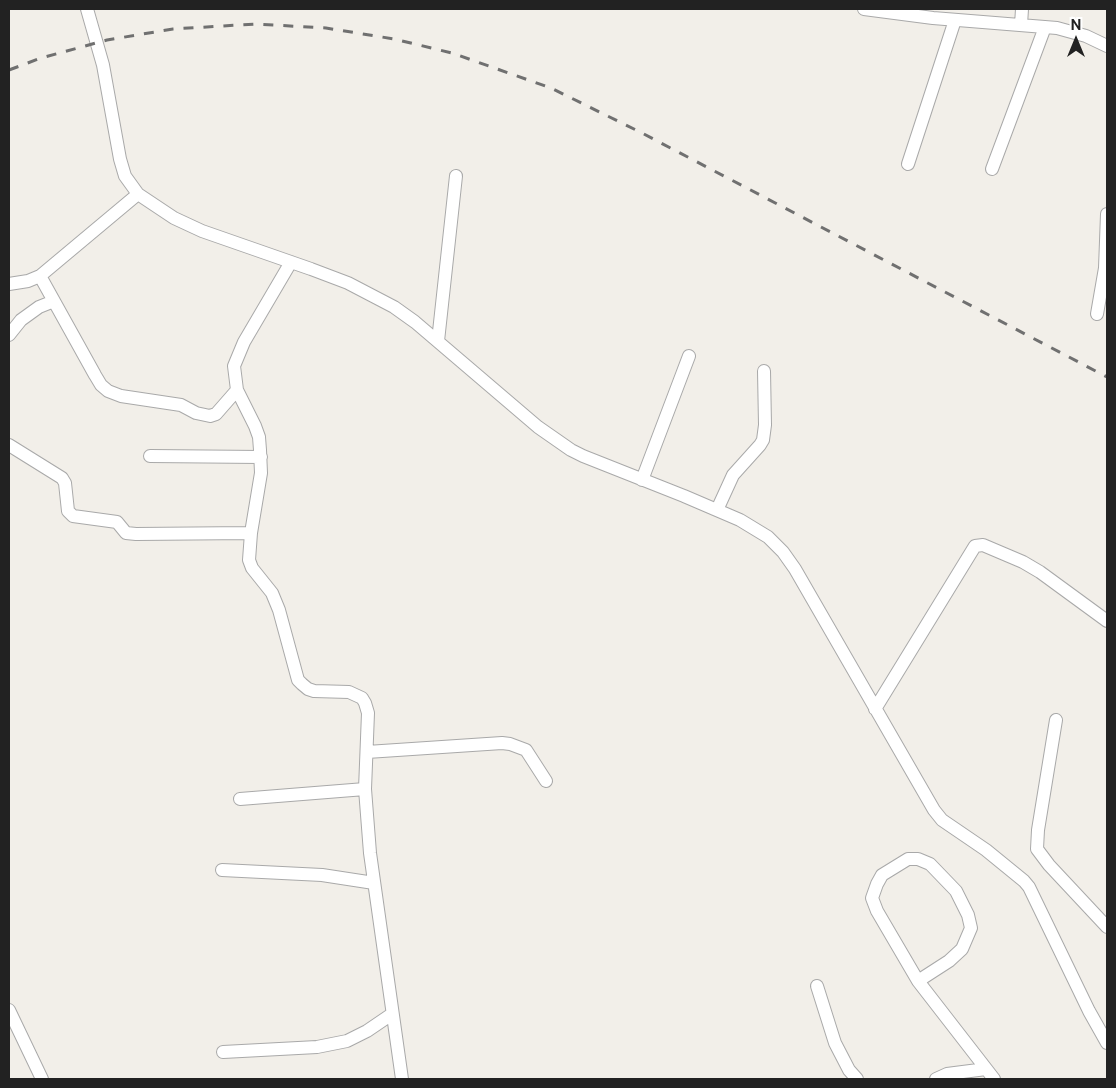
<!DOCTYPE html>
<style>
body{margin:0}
#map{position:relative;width:1116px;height:1088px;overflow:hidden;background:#f2efe9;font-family:"Public Sans",sans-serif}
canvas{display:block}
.frame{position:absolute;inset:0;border:10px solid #222;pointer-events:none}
.north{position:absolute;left:1051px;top:15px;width:50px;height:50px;-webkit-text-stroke:4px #fff;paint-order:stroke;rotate:0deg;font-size:14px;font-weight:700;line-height:20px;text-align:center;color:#222}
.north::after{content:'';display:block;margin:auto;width:18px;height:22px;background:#222;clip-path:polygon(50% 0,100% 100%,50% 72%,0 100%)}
</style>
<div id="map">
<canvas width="1116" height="1088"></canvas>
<div class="frame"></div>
<div class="north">N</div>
</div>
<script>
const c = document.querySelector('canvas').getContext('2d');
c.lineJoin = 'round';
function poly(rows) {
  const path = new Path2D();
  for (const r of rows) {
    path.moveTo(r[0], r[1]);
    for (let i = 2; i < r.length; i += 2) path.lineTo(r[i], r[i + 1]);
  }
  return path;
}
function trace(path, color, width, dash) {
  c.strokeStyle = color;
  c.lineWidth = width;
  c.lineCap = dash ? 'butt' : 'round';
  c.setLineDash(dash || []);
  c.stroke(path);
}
const minor = poly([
 [87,9,103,65,120,159,125,176,138,194,174,218,202,231,311,269,348,283,394,307,415,322,538,427,571,450,583,456,684,496,740,520,768,537,783,552,795,569,934,810,942,820,986,850,1024,881,1029,887,1089,1011,1107,1043],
 [864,9,933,18,1057,28,1086,36,1107,46],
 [1021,25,1022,9],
 [908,164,955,20],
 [992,169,1045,27],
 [291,262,244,342,234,366,237,390,255,426,259,437,260,450,261,473,251,533,249,560,252,568,272,593,279,610,298,680,302,684,308,689,314,691,349,692,362,698,365,703,368,713,365,789,370,853,402,1079],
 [40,276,95,375,101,385,108,391,121,396,181,405,196,413,210,416,216,414,237,390],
 [9,284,28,281,40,276,138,194],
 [1097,314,1105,268,1107,214],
 [9,335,21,320,39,307,54,301],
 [438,341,456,176],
 [9,445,62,478,65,483,68,511,73,516,117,522,126,533,136,534,251,533],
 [150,456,261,457],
 [642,480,689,356],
 [717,510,733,475,760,445,763,440,765,425,764,371],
 [875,709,975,546,983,545,1023,562,1040,572,1107,621],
 [1056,720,1038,830,1037,849,1049,865,1107,927],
 [367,752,502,743,510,744,526,750,546,781],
 [240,799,365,789],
 [222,870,322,875,374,883],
 [918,981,949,961,962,949,971,928,968,915,956,891,930,864,918,859,908,859,882,875,877,884,872,898,877,911,918,981,994,1079],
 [817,986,835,1043,849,1070,857,1079],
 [9,1010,42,1079],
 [223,1052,317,1047,347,1041,367,1031,392,1014],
 [936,1079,947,1074,986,1069]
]);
trace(minor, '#a9a9a9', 14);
trace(minor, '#fff', 12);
trace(poly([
 [9,70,41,58,107,40,173,29,256,24,326,28,394,39,452,53,551,88,640,132,1107,377]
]), '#707070', 3, [10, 10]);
</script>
